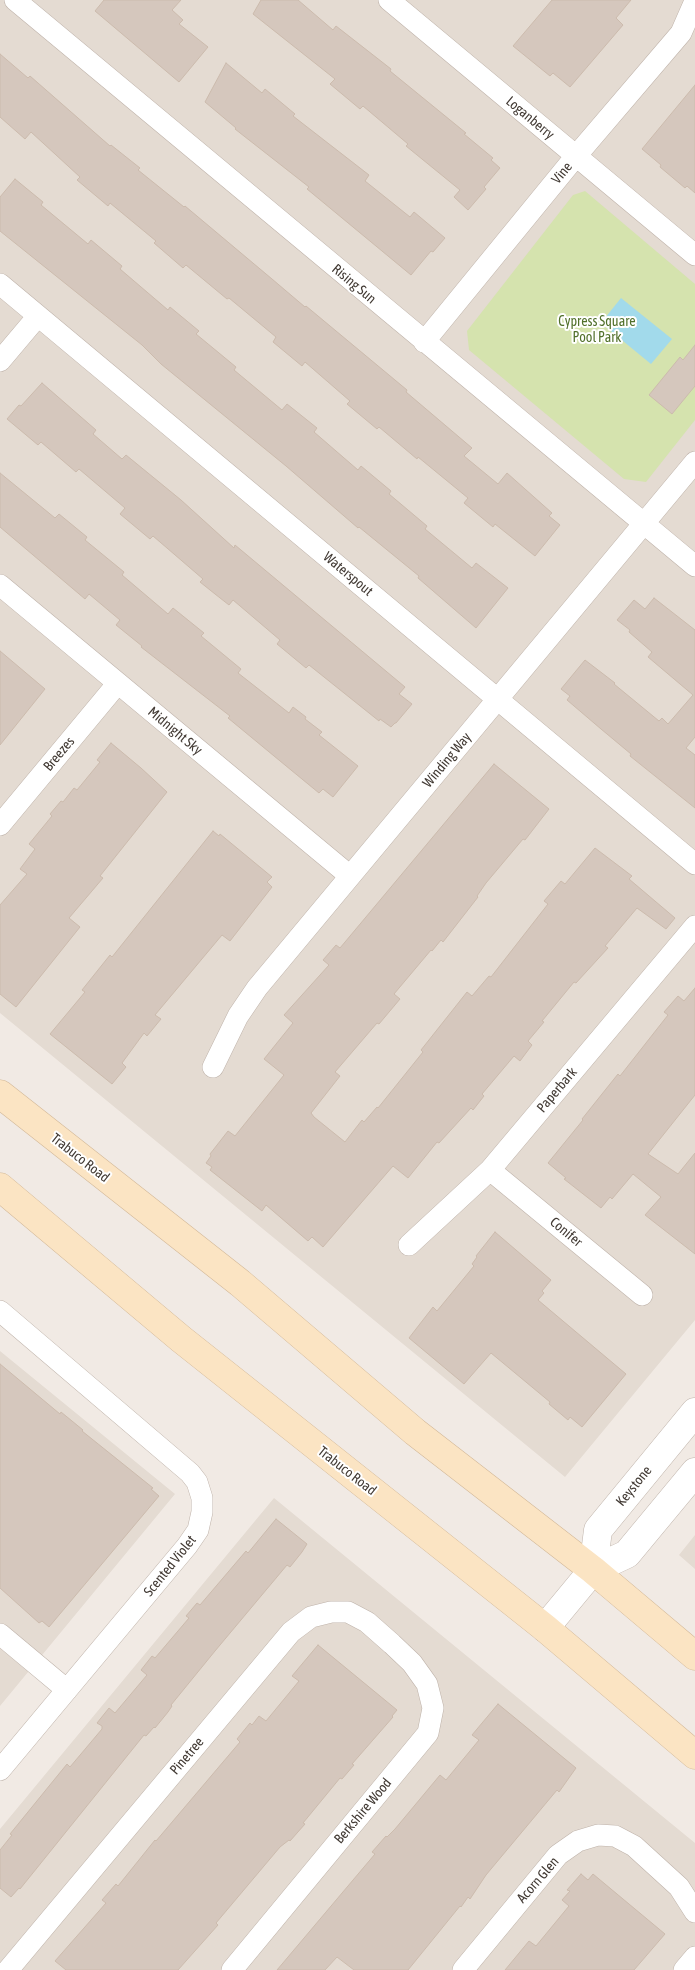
<!DOCTYPE html>
<style>
body{margin:0}
canvas{display:block;background:#f1eae4}
</style>
<canvas width="695" height="1970"></canvas>
<script>
const c = document.querySelector('canvas').getContext('2d');
c.lineJoin = 'round';
function paint(path, color) {
  c.fillStyle = color;
  c.fill(path, 'evenodd');
}
function poly(rows) {
  const path = new Path2D();
  for (const r of rows) {
    path.moveTo(r[0], r[1]);
    for (let i = 2; i < r.length; i += 2) path.lineTo(r[i], r[i + 1]);
  }
  return path;
}
function trace(path, color, width, dash) {
  c.strokeStyle = color;
  c.lineWidth = width;
  c.lineCap = dash ? 'butt' : 'round';
  c.setLineDash(dash || []);
  c.stroke(path);
}
function write(font, color, halo, rows, align = 'center') {
  c.font = font + ' "Asap Condensed",sans-serif';
  c.lineWidth = 4;
  c.setLineDash([]);
  c.textBaseline = 'middle';
  c.strokeStyle = halo;
  c.fillStyle = color;
  for (const [text, x, y, turn = 0] of rows) {
    c.save();
    c.translate(x, y);
    c.rotate((+turn || 0) * Math.PI / 180);
    c.textAlign = isNaN(turn) ? turn : align;
    if (halo) c.strokeText(text, 0, 0);
    c.fillText(text, 0, 0);
    c.restore();
  }
}
paint(poly([
 [0,0,695,0,695,1320,565,1477,0,1013],
 [0,1351,175,1494,0,1706],
 [274,1498,695,1843,695,1970,0,1970,0,1829],
 [695,1535,695,1569,679,1555]
]), '#e4dbd2');
paint(poly([
 [585,191,695,284,695,420,646,482,624,479,469,350,467,331,573,195]
]), '#d5e3ae');
paint(poly([
 [621,298,672,339,651,364,601,323]
]), '#a2daeb');
const building = poly([
 [104,0,181,0,172,10,183,20,179,24,208,47,179,82,95,11,104,0],
 [261,0,298,0,333,30,336,26,391,69,390,71,466,133,464,134,493,158,491,160,500,168,484,187,486,189,468,210,454,197,460,190,406,146,408,144,363,106,360,109,330,84,335,79,253,14,261,0],
 [552,0,631,0,616,18,623,25,570,87,553,73,550,76,513,46,552,0],
 [0,54,28,78,30,76,110,146,111,145,140,168,138,170,184,207,185,206,272,279,305,307,306,306,407,390,406,392,472,448,464,456,498,484,507,473,552,513,549,516,560,525,535,556,495,524,493,527,464,503,468,498,418,457,417,459,379,427,377,429,347,404,350,401,305,362,302,366,273,342,276,337,229,298,227,299,186,265,183,268,154,243,156,241,110,203,108,206,77,180,80,177,31,132,25,139,0,117,0,54],
 [226,63,262,93,265,89,295,114,293,116,369,175,365,181,410,217,414,212,445,238,433,252,431,251,411,275,307,189,309,187,235,129,236,128,205,102,226,63],
 [695,85,695,193,687,186,685,188,660,167,661,165,642,149,695,85],
 [15,179,43,202,41,205,88,244,91,240,122,266,120,269,168,310,170,307,199,331,196,334,236,367,234,370,282,410,287,404,317,428,314,432,358,470,361,466,391,491,389,494,427,526,425,529,472,568,476,563,508,588,476,628,418,578,419,576,359,527,358,528,286,466,161,364,142,345,0,231,0,197,15,179],
 [695,345,695,386,672,414,649,395,680,357,683,360,695,345],
 [42,383,96,430,93,434,122,459,126,455,181,500,234,548,235,545,405,687,399,694,412,704,396,723,395,723,391,727,380,719,379,721,309,665,306,668,277,644,280,640,233,600,229,605,215,594,200,582,203,579,153,536,150,539,120,514,125,508,79,469,76,472,41,442,38,445,7,419,19,405,21,406,42,383],
 [0,473,55,518,59,514,87,537,85,540,124,572,122,575,168,614,173,608,204,633,201,636,241,669,238,673,289,713,293,707,306,717,305,719,322,732,319,735,358,766,333,797,323,789,319,793,291,770,228,718,230,716,141,647,142,646,116,625,120,620,89,594,85,599,0,527,0,473],
 [654,598,695,630,695,737,686,748,695,755,695,808,630,756,631,754,601,729,567,700,570,696,561,689,585,660,615,683,614,684,659,721,662,718,668,724,693,695,648,657,652,652,629,632,630,630,617,620,634,600,645,609,654,598],
 [0,651,45,689,0,745,0,651],
 [111,743,141,768,167,792,100,876,103,878,69,918,80,927,16,1007,0,994,0,905,27,874,20,869,35,849,29,844,52,816,50,814,61,801,63,802,74,788,77,790,100,762,97,760,111,743],
 [494,764,549,809,525,840,523,839,486,883,477,896,478,897,443,942,441,940,432,951,431,950,394,994,400,999,379,1024,377,1023,335,1072,340,1076,311,1113,314,1117,345,1142,362,1120,364,1122,377,1107,378,1108,423,1052,421,1050,467,992,472,996,489,976,491,977,548,904,544,901,561,881,565,884,595,848,632,876,629,879,675,918,666,929,637,908,605,946,608,948,576,983,574,982,542,1021,544,1022,528,1041,532,1045,520,1061,514,1056,482,1094,484,1096,473,1110,471,1108,439,1143,437,1142,408,1178,393,1166,323,1247,312,1237,308,1241,266,1205,262,1211,210,1170,212,1167,206,1163,211,1156,210,1154,228,1131,235,1136,284,1075,264,1059,293,1023,284,1015,329,965,323,960,336,945,340,948,494,764],
 [213,831,219,836,220,834,272,877,267,882,272,887,230,941,222,935,155,1015,161,1019,147,1036,144,1033,122,1063,126,1067,112,1084,50,1034,85,992,82,990,110,955,112,957,213,831],
 [695,988,695,1095,648,1154,678,1174,695,1153,695,1254,645,1215,661,1197,633,1174,612,1199,610,1197,601,1208,564,1179,566,1178,548,1163,583,1120,582,1119,618,1074,620,1076,668,1015,664,1012,678,996,684,1001,695,988],
 [495,1232,551,1280,542,1291,544,1293,538,1300,626,1374,582,1427,570,1417,568,1420,549,1404,550,1402,491,1353,464,1384,409,1338,433,1307,437,1311,474,1266,472,1264,477,1257,476,1256,495,1232],
 [0,1364,60,1414,61,1412,83,1430,82,1431,153,1488,151,1489,159,1496,49,1627,42,1621,39,1623,0,1588,0,1364],
 [276,1519,307,1544,302,1552,290,1567,287,1565,215,1651,171,1705,172,1706,168,1712,155,1728,154,1727,146,1736,144,1735,20,1889,19,1888,11,1897,0,1888,0,1850,12,1835,10,1834,67,1764,70,1767,102,1729,102,1726,97,1723,109,1708,115,1713,147,1675,141,1670,152,1656,155,1658,189,1618,186,1616,197,1603,200,1605,246,1551,248,1553,276,1519],
 [318,1645,397,1710,392,1716,393,1717,352,1764,354,1765,342,1779,340,1778,303,1823,305,1824,290,1841,289,1840,280,1847,216,1923,218,1925,178,1970,66,1970,55,1961,106,1903,102,1900,116,1884,118,1886,155,1840,156,1841,240,1742,237,1739,250,1723,252,1725,259,1716,266,1721,299,1681,292,1676,318,1645],
 [498,1704,576,1768,559,1792,557,1790,486,1875,470,1899,468,1897,461,1907,460,1906,408,1970,354,1970,337,1957,325,1970,277,1970,375,1854,372,1852,386,1836,387,1837,395,1829,440,1775,446,1780,479,1740,472,1735,498,1704],
 [581,1874,588,1880,593,1874,665,1934,634,1970,505,1970,529,1941,536,1946,569,1906,562,1900,570,1891,567,1890,581,1874]
]);
paint(building, '#d5c7bd');
trace(building, '#ccbbad', 1);
const minor = poly([
 [15,0,695,566],
 [389,0,695,255],
 [0,284,695,864],
 [424,342,576,156,681,33,695,1],
 [0,361,38,316],
 [0,585,350,876],
 [0,825,118,683],
 [213,1067,238,1016,257,988,695,462],
 [490,1170,642,1295],
 [409,1245,490,1170,695,926],
 [0,1311,190,1473,197,1482,202,1498,202,1512,198,1530,187,1546,0,1770],
 [0,1634,67,1690],
 [8,1970,291,1632,311,1617,331,1612,348,1612,367,1622,392,1644,412,1663,427,1684,433,1708,428,1733,232,1970],
 [463,1970,558,1855,578,1841,598,1835,615,1836,634,1846,679,1887,695,1912],
 [684,1970,695,1957]
]);
const tertiary = poly([
 [593,1570,598,1530,695,1412],
 [545,1628,593,1570,627,1554,695,1472]
]);
const secondary = poly([
 [0,1094,240,1283,415,1432,593,1570,695,1656],
 [0,1187,181,1339,545,1628,695,1755]
]);
trace(minor, '#bfb3aa', 22);
trace(tertiary, '#bfb3aa', 29);
trace(secondary, '#d2b898', 29);
trace(minor, '#fff', 21);
trace(tertiary, '#fff', 28);
trace(secondary, '#fbe4c3', 28);
write('14px', '#423a34', '#fff', [
 ["Loganberry",530,118,40],
 ["Vine",562,173,-51],
 ["Rising Sun",354,284,40],
 ["Waterspout",348,574,40],
 ["Midnight Sky",175,731,40],
 ["Breezes",59,754,-50],
 ["Winding Way",447,760,-50],
 ["Paperbark",557,1090,-50],
 ["Trabuco Road",80,1158,38],
 ["Conifer",566,1232,40],
 ["Trabuco Road",347,1471,38],
 ["Keystone",634,1486,-51],
 ["Scented Violet",170,1566,-51],
 ["Pinetree",187,1756,-50],
 ["Berkshire Wood",363,1811,-50],
 ["Acorn Glen",538,1880,-49]
]);
write('14px', '#51702b', '#fff', [
 ["Cypress Square",597,322],
 ["Pool Park",597,338]
]);
</script>
